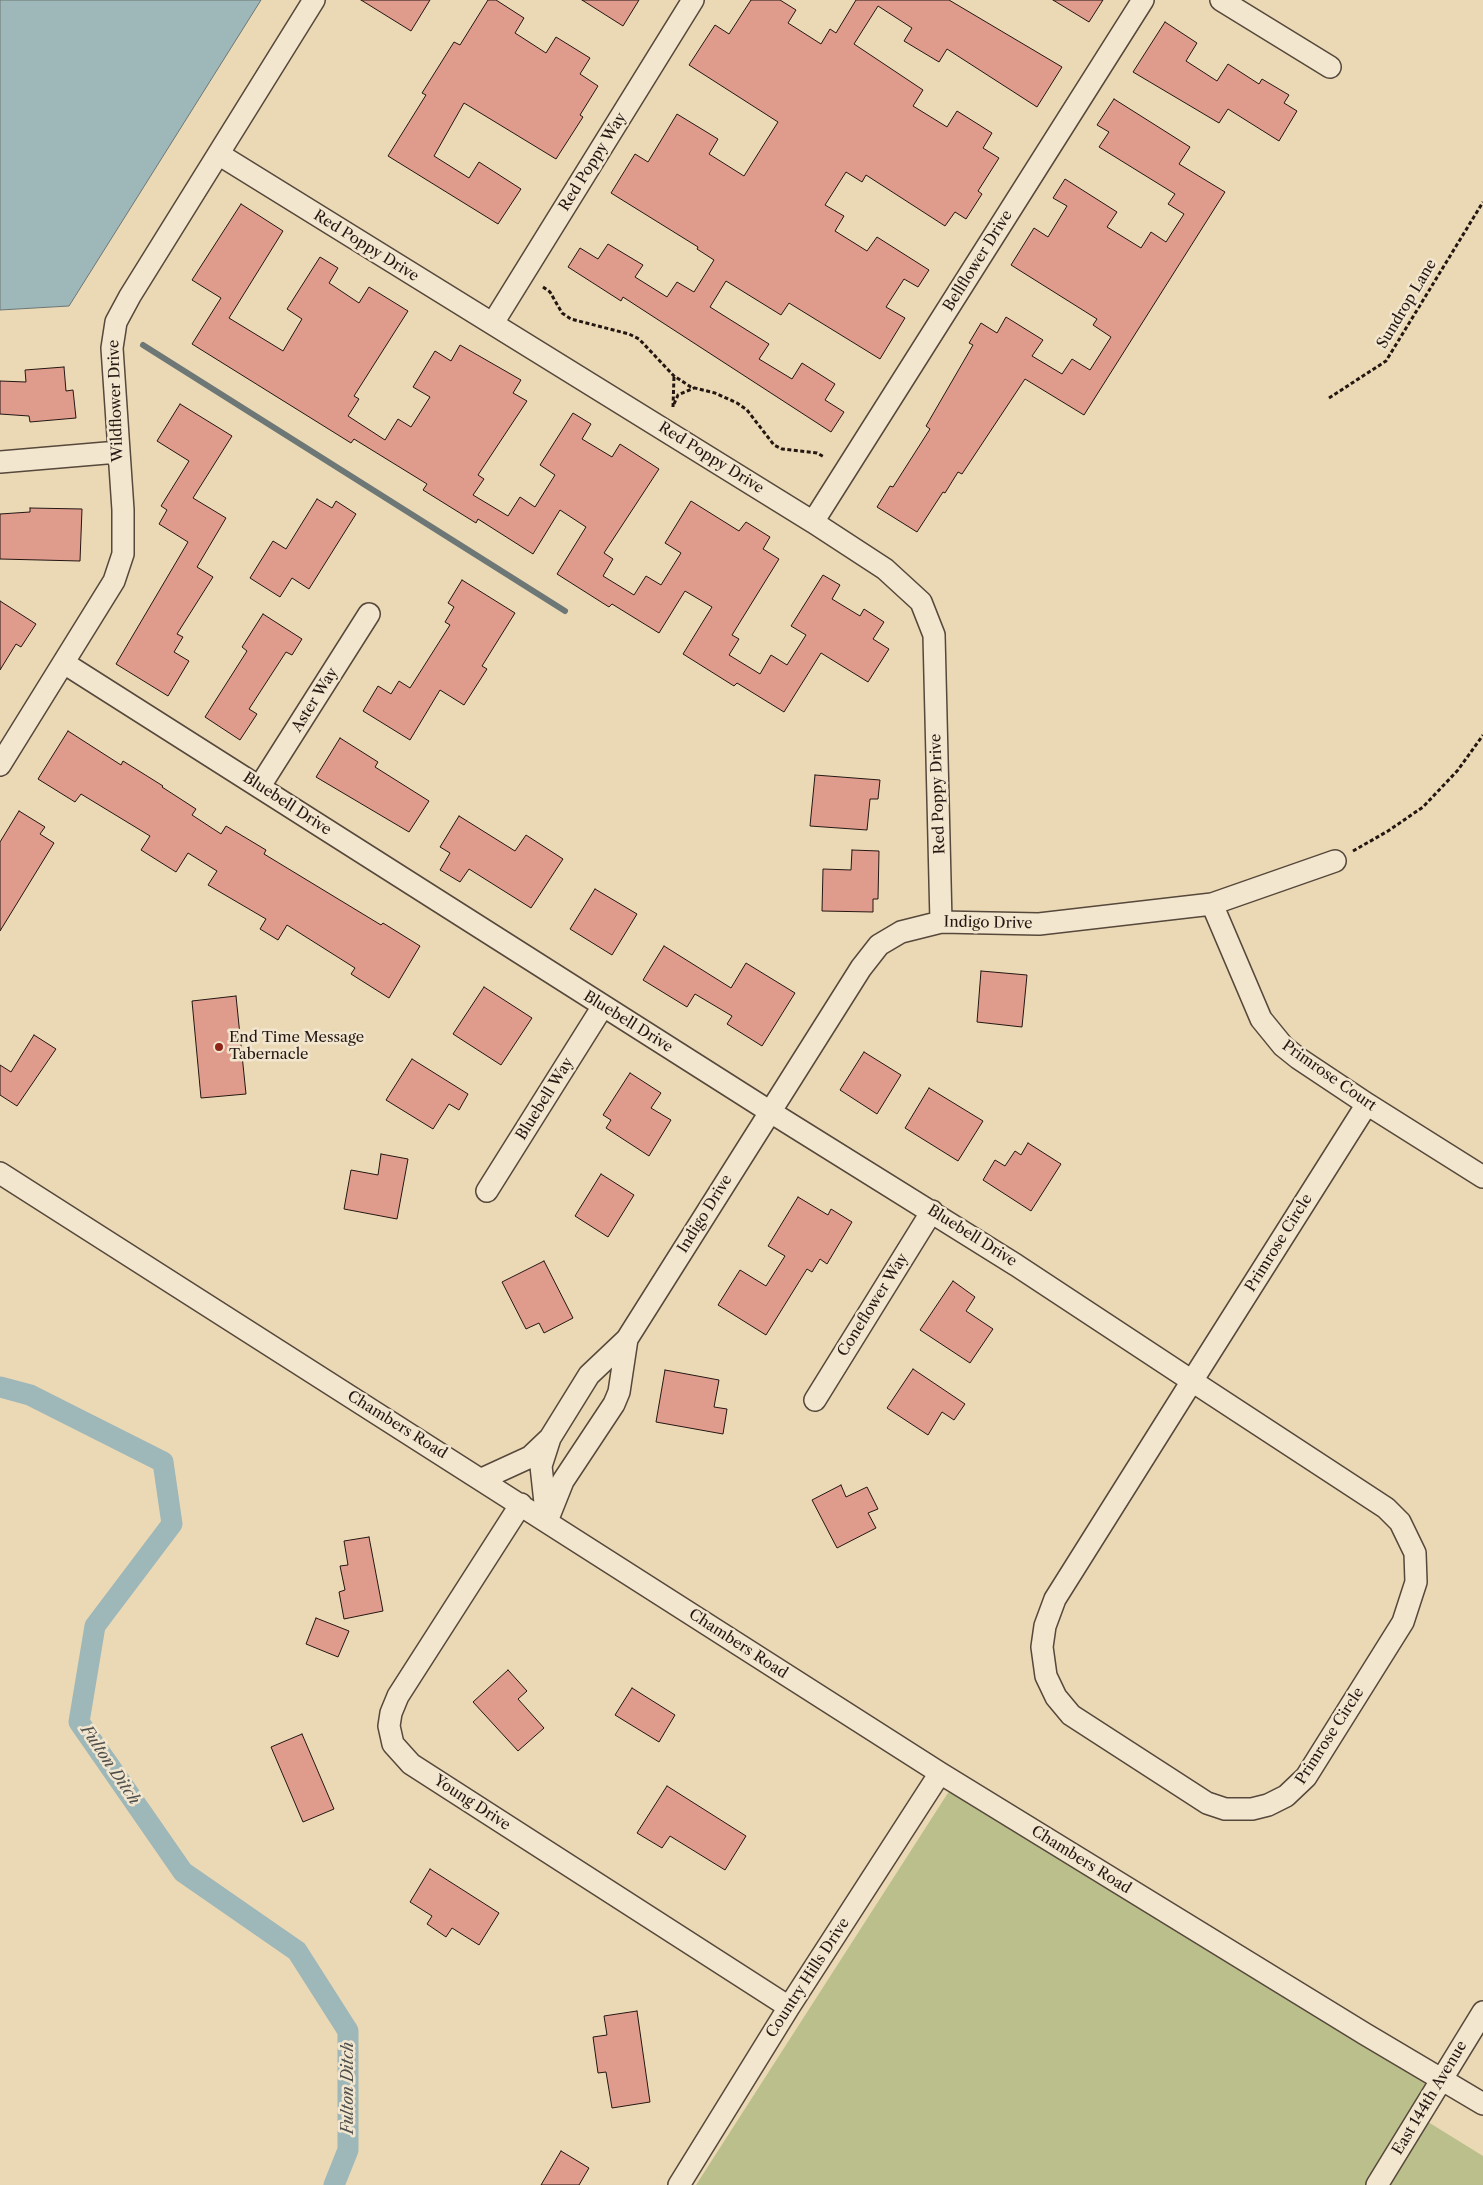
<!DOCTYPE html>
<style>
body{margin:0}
canvas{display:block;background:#ebd9b5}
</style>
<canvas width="1483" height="2185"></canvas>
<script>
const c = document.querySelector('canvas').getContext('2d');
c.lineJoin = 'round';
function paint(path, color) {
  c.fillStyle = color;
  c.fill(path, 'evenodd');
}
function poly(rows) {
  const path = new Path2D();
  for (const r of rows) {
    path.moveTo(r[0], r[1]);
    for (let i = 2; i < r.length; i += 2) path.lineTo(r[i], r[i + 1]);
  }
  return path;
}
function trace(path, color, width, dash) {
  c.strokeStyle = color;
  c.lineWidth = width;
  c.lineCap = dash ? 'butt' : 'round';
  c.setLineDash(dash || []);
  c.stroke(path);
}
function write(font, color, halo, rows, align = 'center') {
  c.font = font + ' "Libre Caslon Text",serif';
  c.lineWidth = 5;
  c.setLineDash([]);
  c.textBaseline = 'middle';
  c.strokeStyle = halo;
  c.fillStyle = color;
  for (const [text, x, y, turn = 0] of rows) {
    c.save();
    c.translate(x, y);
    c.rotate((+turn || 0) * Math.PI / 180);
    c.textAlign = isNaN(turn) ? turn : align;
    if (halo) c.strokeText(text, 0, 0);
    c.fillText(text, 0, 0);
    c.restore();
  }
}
paint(poly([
 [955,1782,1441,2077,1420,2117,1483,2156,1483,2185,696,2185]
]), '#babf8c');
const water = poly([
 [0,0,261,0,69,306,0,310,0,0]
]);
paint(water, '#9eb7b9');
trace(water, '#6d7776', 1);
trace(poly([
 [143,345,565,611]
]), '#6d7776', 6);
trace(poly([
 [0,1387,30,1395,163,1462,172,1524,95,1626,79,1722,183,1872,297,1951,348,2031,348,2150,334,2185]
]), '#9eb7b9', 21);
const building = poly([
 [361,0,430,0,411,31,361,0],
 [488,0,496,0,524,18,515,33,546,53,556,37,590,58,580,74,598,86,580,115,583,117,556,159,464,103,434,156,469,178,479,162,521,189,498,224,388,156,426,95,422,93,454,42,460,45,488,0],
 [582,0,639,0,623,26,582,0],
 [751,0,780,0,796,10,788,23,821,44,830,29,836,33,856,0,949,0,1062,67,1037,107,947,49,939,62,904,41,912,28,878,6,854,44,923,90,913,106,947,127,957,111,992,133,983,148,999,158,978,191,982,194,966,219,955,212,945,226,866,175,862,182,846,172,825,205,844,216,835,231,867,251,877,237,929,270,918,287,904,279,886,307,905,318,880,359,789,303,781,315,726,281,710,307,769,344,759,359,792,379,802,363,835,384,825,400,844,412,831,432,623,297,621,301,568,267,580,248,598,259,608,244,643,265,635,277,667,297,677,282,694,292,714,260,697,249,698,247,611,193,635,154,648,162,677,114,718,139,709,154,744,176,778,122,689,65,715,25,729,34,751,0],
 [1053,0,1103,0,1089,22,1053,0],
 [1165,22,1197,43,1186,61,1217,81,1228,64,1259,84,1262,79,1289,95,1284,103,1297,111,1279,141,1228,109,1219,123,1133,72,1165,22],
 [1114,99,1190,147,1179,164,1225,192,1084,415,1025,379,962,474,958,472,945,493,943,492,917,532,877,507,890,486,893,487,930,429,926,426,973,345,969,343,981,323,997,333,1006,317,1043,340,1032,356,1062,374,1072,359,1090,370,1111,337,1093,325,1097,319,1011,265,1034,228,1048,237,1067,206,1053,198,1065,179,1117,212,1107,227,1141,248,1151,232,1166,242,1184,214,1168,204,1175,194,1099,147,1109,132,1097,125,1114,99],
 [241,204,283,231,229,318,283,351,302,319,287,309,320,257,338,268,329,283,359,303,369,287,408,311,354,396,359,399,348,416,385,440,398,419,411,427,430,397,413,387,435,351,451,361,460,345,521,380,513,393,527,401,478,475,484,479,473,495,508,516,520,497,535,507,555,475,540,465,573,413,591,424,582,439,612,457,620,444,659,469,604,553,613,559,603,576,634,595,646,576,661,585,681,553,665,543,691,501,739,531,746,522,770,537,763,549,779,559,732,635,739,639,729,655,760,674,771,655,787,665,806,635,791,626,823,575,840,585,832,599,860,616,864,609,884,622,873,639,889,649,868,682,821,653,784,712,737,683,734,686,683,654,712,607,685,591,659,633,612,604,609,607,557,574,586,527,560,510,533,554,478,519,476,523,423,490,427,484,354,439,351,443,192,344,221,298,192,280,241,204],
 [64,367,66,391,73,390,76,418,30,422,29,416,0,414,0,381,26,382,25,370,64,367],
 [180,404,232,436,193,498,226,518,197,567,213,577,177,634,183,637,174,652,189,661,168,696,116,664,188,542,159,524,167,510,161,506,189,461,157,441,180,404],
 [317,499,332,508,336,501,356,514,309,589,292,578,280,597,250,578,273,541,286,549,317,499],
 [30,508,82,509,80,561,0,559,0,514,30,512,30,508],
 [462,580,515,613,482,666,487,669,464,705,440,690,410,740,363,711,378,686,391,694,399,681,410,688,450,625,445,622,454,607,448,603,462,580],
 [0,601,36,624,21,647,16,644,0,670,0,601],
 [263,614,302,639,292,655,286,652,249,709,257,714,240,740,205,717,247,651,242,647,263,614],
 [68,731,121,765,123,761,163,786,162,787,196,809,192,815,221,834,226,826,266,850,264,854,381,925,383,923,420,946,389,998,351,974,355,968,287,925,278,940,260,929,266,919,208,885,217,871,188,853,176,872,141,850,150,836,81,794,75,802,38,779,68,731],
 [340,738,378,762,375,767,429,801,409,832,316,777,340,738],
 [815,775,880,780,878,799,870,799,867,830,810,826,815,775],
 [19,811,45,827,40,834,54,843,0,931,0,842,19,811],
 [459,816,515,851,526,835,563,859,531,908,469,869,460,882,440,870,450,853,440,847,459,816],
 [852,850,879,851,878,899,873,899,873,912,822,911,823,869,851,870,852,850],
 [595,889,637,914,612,955,570,929,595,889],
 [664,946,731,988,746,963,795,993,762,1046,727,1024,732,1016,695,994,687,1007,643,980,664,946],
 [981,971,1027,975,1022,1027,977,1022,981,971],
 [484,987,532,1018,501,1065,453,1034,484,987],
 [236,996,246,1094,201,1098,192,1001,236,996],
 [34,1035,56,1049,17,1106,0,1095,0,1065,11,1072,34,1035],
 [864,1052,901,1075,877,1114,840,1090,864,1052],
 [412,1059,468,1094,459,1110,449,1104,433,1129,386,1100,412,1059],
 [630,1073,661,1093,651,1108,671,1120,649,1156,606,1128,611,1120,603,1115,630,1073],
 [929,1088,983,1121,958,1161,905,1128,929,1088],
 [1028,1143,1061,1164,1031,1211,983,1180,995,1160,1005,1166,1015,1151,1021,1155,1028,1143],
 [381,1154,408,1159,397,1219,344,1209,351,1170,378,1175,381,1154],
 [601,1174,634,1195,608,1237,575,1216,601,1174],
 [798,1197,828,1215,831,1209,852,1222,827,1264,820,1259,812,1272,807,1269,766,1335,718,1305,740,1270,766,1286,785,1256,768,1246,798,1197],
 [544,1261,573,1318,544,1333,539,1323,526,1329,502,1282,544,1261],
 [953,1281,975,1297,966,1311,993,1329,970,1363,920,1330,953,1281],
 [913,1369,965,1404,954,1420,942,1412,928,1435,887,1408,913,1369],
 [665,1370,719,1380,714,1407,727,1409,723,1434,656,1422,665,1370],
 [841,1485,846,1497,867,1487,878,1509,868,1513,876,1528,837,1548,812,1500,841,1485],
 [369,1537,383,1611,344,1619,339,1592,345,1590,340,1566,348,1565,344,1541,369,1537],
 [316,1618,349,1631,338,1657,306,1644,316,1618],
 [508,1670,527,1691,518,1699,544,1728,518,1751,473,1702,508,1670],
 [632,1688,675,1715,659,1742,615,1715,632,1688],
 [302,1734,334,1809,303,1822,271,1747,302,1734],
 [667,1786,746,1836,725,1870,670,1836,662,1848,637,1833,667,1786],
 [430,1869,499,1913,479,1945,452,1928,446,1937,427,1924,432,1916,410,1902,430,1869],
 [637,2011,650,2102,612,2108,606,2072,598,2073,593,2037,607,2035,604,2016,637,2011],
 [561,2151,589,2168,579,2185,541,2185,561,2151]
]);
paint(building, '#df9b8c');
trace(building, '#241712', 1);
const minor = poly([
 [1221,0,1330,67],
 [220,155,813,522,885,569,921,602,934,635,941,922],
 [493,323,693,0],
 [0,462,118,452],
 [813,522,1143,0],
 [64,663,769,1111,1016,1265,1192,1381,1386,1508,1400,1522,1415,1553,1416,1582,1403,1622,1306,1777,1286,1796,1268,1805,1252,1809,1225,1809,1207,1803,1071,1715,1056,1697,1046,1676,1042,1647,1045,1626,1055,1599,1192,1381,1367,1104],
 [0,765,114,581,123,554,123,510,112,348,116,322,130,296,314,0],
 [260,786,369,614],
 [1212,904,1261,1019,1283,1046,1298,1058,1367,1104,1483,1177],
 [0,1173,940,1773,1365,2034,1483,2104],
 [487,1191,603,1006],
 [815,1400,932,1211],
 [482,1479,530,1457,550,1438],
 [521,1504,398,1696,391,1713,389,1726,393,1744,411,1764,789,2007],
 [547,1521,541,1466,550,1438,589,1375,627,1339,861,968,879,945,901,932,941,922,1039,924,1212,904,1335,861],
 [547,1521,563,1481,614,1404,619,1392,627,1339],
 [679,2185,789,2007,940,1773],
 [1377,2185,1483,2012]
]);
trace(minor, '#56483b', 24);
trace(poly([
 [543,287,550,292,562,313,571,319,629,334,639,339,674,376,691,387,715,393,737,403,747,410,774,445,782,449,817,453,824,457],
 [1329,398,1386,361,1483,202],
 [674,404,678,395,694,388],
 [673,407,674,376],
 [1353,851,1388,831,1423,807,1458,770,1483,735]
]), '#241712', 3, [4, 2.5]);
trace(minor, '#f2e6cf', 21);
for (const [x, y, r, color] of [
 [219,1047,5,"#8f2418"]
]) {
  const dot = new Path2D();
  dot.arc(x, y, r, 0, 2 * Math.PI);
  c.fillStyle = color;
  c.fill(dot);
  trace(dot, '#f2e6cf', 2);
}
write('15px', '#241712', '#f2e6cf', [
 ["Red Poppy Way",593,162,-58],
 ["Red Poppy Drive",366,246,32],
 ["Bellflower Drive",978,261,-58],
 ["Sundrop Lane",1407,304,-59],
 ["Wildflower Drive",116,401,-92],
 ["Red Poppy Drive",711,458,32],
 ["Aster Way",315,700,-58],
 ["Red Poppy Drive",938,794,-92],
 ["Bluebell Drive",287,804,33],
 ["Indigo Drive",988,923,1],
 ["Bluebell Drive",628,1022,32],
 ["Primrose Court",1329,1076,35],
 ["Bluebell Way",545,1099,-58],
 ["Indigo Drive",705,1214,-58],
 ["Bluebell Drive",972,1236,32],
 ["Primrose Circle",1279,1243,-58],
 ["Coneflower Way",873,1305,-58],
 ["Chambers Road",397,1425,32],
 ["Chambers Road",738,1644,33],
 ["Primrose Circle",1330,1736,-57],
 ["Young Drive",472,1803,33],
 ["Chambers Road",1081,1860,32],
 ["Country Hills Drive",808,1978,-57],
 ["East 144th Avenue",1430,2098,-59]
]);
write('15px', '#241712', '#f2e6cf', [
 ["End Time Message",229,1038],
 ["Tabernacle",229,1055]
], 'left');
write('italic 16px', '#4f4f4c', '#f2e6cf', [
 ["Fulton Ditch",110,1765,56],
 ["Fulton Ditch",348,2088,-90]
]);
</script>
